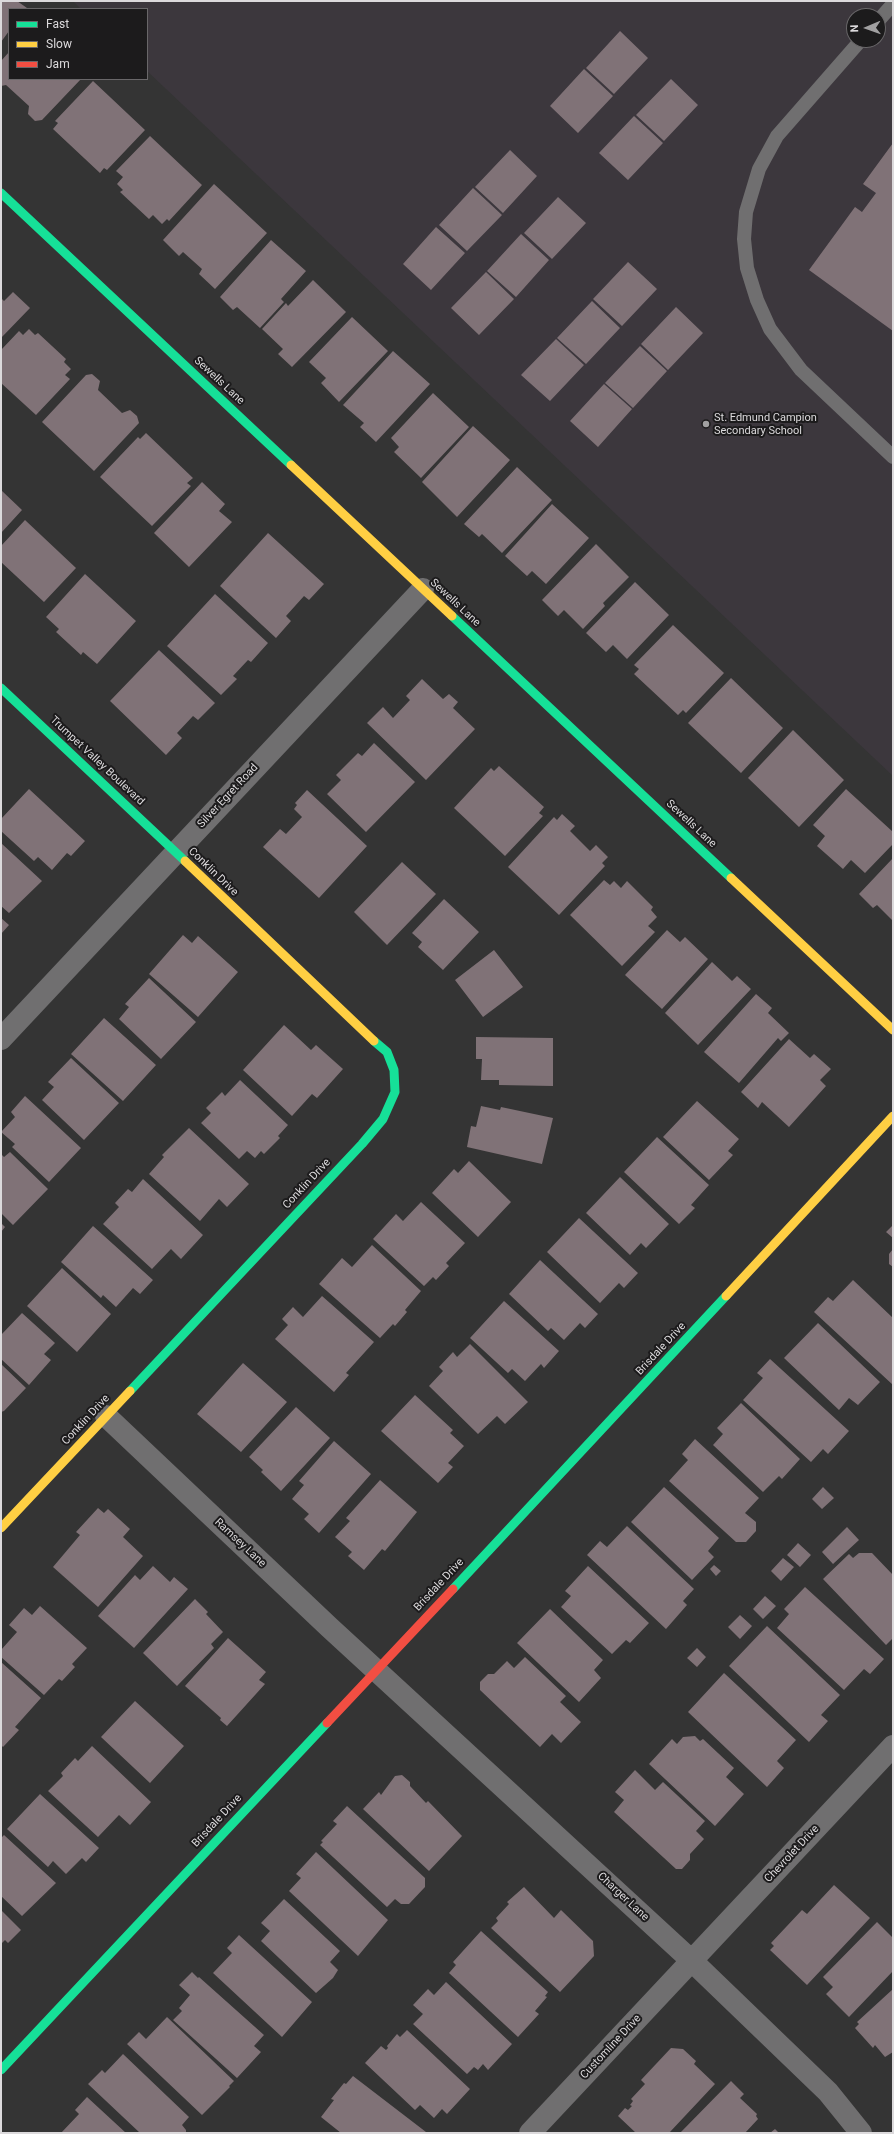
<!DOCTYPE html>
<style>
body{margin:0}
#map{position:relative;width:894px;height:2134px;overflow:hidden;background:#343434;font-family:Roboto,sans-serif}
canvas{display:block}
.frame{position:absolute;inset:0;border:2px solid #dcdadc;pointer-events:none}
.legend{position:absolute;left:8px;top:8px;width:140px;height:72px;box-sizing:border-box;background:#1c1b1c;border:1px solid #696769;margin:0;padding:5px 7px;list-style:none;font-size:12px;color:#dcdadc}
.legend li{display:flex;align-items:center;gap:8px;height:20px}
.legend b{width:20px;border:1px solid #696769}
.north{position:absolute;left:846px;top:8px;width:40px;height:40px;box-sizing:border-box;background:#1c1b1c;border:1px solid #696769;border-radius:50%;rotate:268deg;font-size:11px;font-weight:700;line-height:16px;text-align:center;color:#dcdadc}
.north::after{content:'';display:block;margin:auto;width:14px;height:18px;background:#a1a0a1;clip-path:polygon(50% 0,100% 100%,50% 72%,0 100%)}
</style>
<div id="map">
<canvas width="894" height="2134"></canvas>
<div class="frame"></div>
<ul class="legend">
<li><b style="height:5px;background:#16e098"></b>Fast</li>
<li><b style="height:5px;background:#ffcf43"></b>Slow</li>
<li><b style="height:5px;background:#f24e42"></b>Jam</li>
</ul>
<div class="north">N</div>
</div>
<script>
const c = document.querySelector('canvas').getContext('2d');
c.lineJoin = 'round';
function paint(path, color) {
  c.fillStyle = color;
  c.fill(path, 'evenodd');
}
function poly(rows) {
  const path = new Path2D();
  for (const r of rows) {
    path.moveTo(r[0], r[1]);
    for (let i = 2; i < r.length; i += 2) path.lineTo(r[i], r[i + 1]);
  }
  return path;
}
function trace(path, color, width, dash) {
  c.strokeStyle = color;
  c.lineWidth = width;
  c.lineCap = dash ? 'butt' : 'round';
  c.setLineDash(dash || []);
  c.stroke(path);
}
function write(font, color, halo, rows, align = 'center') {
  c.font = font + ' Roboto,sans-serif';
  c.lineWidth = 4;
  c.setLineDash([]);
  c.textBaseline = 'middle';
  c.strokeStyle = halo;
  c.fillStyle = color;
  for (const [text, x, y, turn = 0] of rows) {
    c.save();
    c.translate(x, y);
    c.rotate((+turn || 0) * Math.PI / 180);
    c.textAlign = isNaN(turn) ? turn : align;
    if (halo) c.strokeText(text, 0, 0);
    c.fillText(text, 0, 0);
    c.restore();
  }
}
paint(poly([
 [73,1,893,1,893,776,147,71,147,9,81,9],
 [854,16,878,16,878,40,854,40]
]), '#3c373d');
paint(poly([
 [1,1,17,1,27,8,9,9,9,31,1,42],
 [620,31,648,58,614,94,586,68],
 [9,52,9,79,81,79,42,120,35,121,28,114,29,106,6,85,1,86,1,61],
 [584,69,613,96,578,133,550,106],
 [671,79,698,105,664,141,636,115],
 [93,81,145,130,107,170,104,168,100,173,53,129,58,123,55,121],
 [634,116,663,143,628,180,599,153],
 [150,136,202,185,169,221,167,219,162,224,153,215,149,219,120,192,123,190,117,184,123,177,116,171],
 [893,143,893,331,809,270,855,207,862,212,876,193,863,184],
 [510,150,537,176,503,213,475,187],
 [214,184,267,233,215,289,199,274,202,269,183,252,179,256,163,240],
 [473,188,502,215,467,251,439,225],
 [558,197,586,223,552,259,524,233],
 [436,227,465,253,431,290,403,264],
 [521,234,549,260,516,297,487,271],
 [271,240,306,271,281,299,284,302,260,328,237,307,233,310,220,297],
 [628,262,657,289,622,326,593,299],
 [486,272,514,299,479,335,451,308],
 [313,280,346,312,292,367,278,354,283,349,262,329,286,303,288,306],
 [13,292,30,308,1,338,1,298,4,301],
 [592,301,620,328,586,364,557,338],
 [676,307,703,333,668,370,641,344],
 [352,317,388,351,339,402,321,383,326,378,309,362],
 [29,329,35,335,38,333,66,359,64,362,71,369,65,375,70,379,36,415,1,383,1,350,19,331,23,335],
 [556,339,584,365,550,401,521,375],
 [640,346,667,371,633,408,605,383],
 [393,351,430,384,376,442,360,427,364,423,343,405],
 [92,374,100,381,98,390,122,413,130,410,137,416,139,423,94,471,42,422,86,375],
 [604,384,632,409,598,447,570,421],
 [433,393,469,427,421,478,394,452,399,447,391,438],
 [473,426,510,460,457,517,422,482],
 [146,433,193,478,187,483,191,486,152,526,100,477,138,437,140,439],
 [517,467,552,500,502,553,482,534,479,537,464,524],
 [202,482,225,504,219,511,232,522,189,567,154,533],
 [1,490,22,510,1,533],
 [552,504,589,538,546,584,532,571,527,576,505,556],
 [25,520,76,568,44,602,1,562,1,546],
 [268,533,324,584,309,600,304,596,286,616,291,621,276,638,220,586],
 [596,544,629,577,603,603,605,606,583,629,564,610,558,616,542,600],
 [85,574,136,621,97,664,83,652,81,655,56,632,59,629,46,617],
 [635,582,669,615,627,659,613,645,606,652,586,633],
 [215,594,268,643,251,662,248,660,233,676,237,679,221,695,167,646],
 [673,625,724,673,686,713,683,710,678,715,634,674,639,669,634,665],
 [159,650,215,703,198,720,193,716,177,733,182,738,166,755,110,701],
 [731,678,783,728,741,773,688,723],
 [422,679,443,699,449,694,458,702,453,708,475,729,426,780,367,723,383,707,393,718,410,700,406,696],
 [793,730,844,780,799,827,748,778],
 [374,743,415,782,366,832,327,794,341,780,336,775,358,753,362,756],
 [499,766,544,807,539,813,543,816,505,856,454,808,491,768,494,771],
 [29,789,85,841,71,856,67,853,52,870,38,857,34,861,1,831,1,819],
 [846,789,893,832,893,844,865,873,851,860,843,869,817,846,825,836,813,825],
 [307,790,367,846,319,898,263,847,280,829,286,834,302,817,294,809,297,805,295,803],
 [562,814,575,826,570,831,590,851,596,845,608,857,602,863,605,866,559,915,508,867,554,817,557,820],
 [1,843,42,881,9,913,1,906],
 [893,858,893,921,877,905,873,908,859,894],
 [402,862,436,894,387,945,354,912],
 [604,880,610,885,614,881,621,888,627,881,653,907,651,910,657,917,648,926,655,932,622,966,570,915],
 [444,899,479,932,443,970,418,947,422,942,412,933],
 [1,918,9,925,1,934],
 [667,930,680,942,685,937,708,959,662,1009,625,975],
 [183,935,192,943,198,936,238,972,198,1017,149,974],
 [494,950,523,987,483,1017,455,980],
 [712,962,732,981,737,976,751,989,698,1045,665,1013],
 [149,978,196,1022,161,1059,119,1019,129,1007,125,1004],
 [756,994,772,1008,768,1013,789,1033,781,1041,778,1038,739,1083,704,1052],
 [104,1018,156,1065,123,1101,71,1054],
 [284,1025,311,1050,316,1045,343,1069,317,1098,312,1094,292,1116,243,1070],
 [476,1037,553,1038,553,1086,499,1085,499,1080,481,1080,482,1059,476,1059],
 [789,1039,810,1058,814,1054,831,1069,820,1080,826,1086,789,1127,762,1102,758,1108,741,1092],
 [71,1058,119,1103,84,1140,42,1100,54,1087,48,1082],
 [240,1080,288,1125,278,1136,280,1138,264,1154,261,1151,255,1158,247,1151,239,1159,201,1123,211,1113,206,1108,222,1092,225,1096],
 [25,1096,81,1148,49,1182,12,1147,15,1144,1,1132,15,1117,11,1112],
 [697,1101,739,1139,728,1151,733,1155,709,1180,663,1137],
 [481,1106,500,1110,501,1107,553,1118,542,1164,467,1147,471,1126,476,1127],
 [189,1128,249,1184,227,1207,219,1199,200,1221,149,1174,164,1157,162,1155],
 [657,1137,709,1185,691,1205,695,1208,679,1224,624,1172],
 [10,1152,48,1189,13,1225,1,1213,1,1154,4,1157],
 [469,1161,511,1202,478,1237,432,1193,454,1169,458,1173],
 [620,1177,669,1224,646,1248,641,1243,630,1255,586,1213],
 [143,1179,203,1235,181,1259,171,1249,152,1269,103,1224,119,1207,115,1203,128,1189,132,1192],
 [421,1202,465,1243,446,1263,449,1266,436,1280,433,1277,424,1286,373,1239,396,1214,403,1221],
 [579,1218,638,1273,624,1288,619,1283,600,1303,547,1252],
 [1,1223,5,1227,1,1232],
 [893,1225,893,1238,886,1232],
 [93,1226,153,1280,140,1294,133,1288,116,1307,103,1295,101,1298,61,1262],
 [372,1245,421,1291,405,1310,407,1312,395,1326,393,1324,380,1338,319,1284,342,1258,352,1267],
 [893,1249,893,1267,889,1264,889,1254],
 [540,1260,598,1314,585,1328,580,1323,564,1340,551,1328,548,1331,509,1294],
 [62,1268,111,1314,77,1352,27,1306],
 [853,1280,893,1318,893,1385,814,1312,828,1297,833,1301],
 [322,1296,374,1342,346,1373,349,1375,334,1392,275,1339,288,1325,282,1319,293,1307,303,1317],
 [504,1301,559,1351,544,1368,541,1364,525,1381,512,1369,508,1373,470,1338],
 [22,1313,55,1343,44,1354,51,1360,29,1385,1,1359,1,1335],
 [818,1323,880,1382,858,1405,849,1398,839,1410,784,1358],
 [470,1344,528,1402,505,1424,497,1416,478,1434,429,1386,443,1371,439,1367,453,1352,457,1357],
 [770,1359,849,1431,828,1454,823,1449,811,1462,743,1400,763,1378,757,1373],
 [243,1363,287,1402,241,1452,197,1414],
 [1,1364,26,1388,4,1411,1,1412],
 [415,1395,453,1430,450,1433,464,1446,448,1463,453,1467,438,1483,381,1431],
 [741,1403,800,1459,782,1479,779,1476,763,1492,713,1445,723,1434,717,1428],
 [296,1407,330,1438,281,1491,261,1472,263,1470,249,1457],
 [695,1439,759,1498,745,1513,756,1522,756,1531,746,1542,736,1542,669,1481,688,1460,682,1454],
 [334,1441,371,1474,319,1533,304,1519,309,1514,292,1499,304,1485,299,1481],
 [380,1480,417,1512,385,1551,382,1549,364,1570,348,1556,352,1552,335,1537,350,1521,346,1518],
 [664,1487,719,1538,708,1551,714,1557,692,1580,631,1522],
 [823,1487,834,1498,822,1509,812,1499],
 [98,1508,104,1513,108,1509,130,1529,123,1537,143,1556,98,1607,53,1567,80,1535,76,1532],
 [627,1526,694,1589,683,1601,687,1605,666,1629,587,1555,600,1541,607,1547],
 [847,1527,859,1540,833,1564,822,1552],
 [798,1543,811,1555,800,1567,787,1555],
 [859,1553,872,1553,893,1575,893,1638,886,1645,823,1579,849,1554,853,1558],
 [783,1558,794,1567,781,1581,771,1571],
 [714,1565,721,1571,716,1576,710,1569],
 [153,1566,170,1582,174,1577,188,1589,134,1648,98,1616,135,1575,140,1580],
 [588,1566,649,1623,630,1643,626,1640,612,1654,561,1607,571,1596,565,1591],
 [805,1587,884,1659,870,1674,864,1669,844,1690,777,1628,789,1614,784,1609],
 [765,1596,776,1606,763,1619,753,1609],
 [195,1599,208,1612,206,1614,223,1632,211,1644,214,1648,177,1686,143,1653],
 [40,1606,87,1648,72,1664,75,1667,62,1681,59,1679,44,1695,1,1657,1,1650,17,1632,9,1625,24,1608,32,1615],
 [550,1609,603,1660,594,1670,601,1678,579,1702,517,1643],
 [740,1615,752,1626,740,1639,728,1627],
 [767,1626,840,1695,821,1715,828,1721,809,1742,729,1666],
 [228,1638,266,1672,259,1680,265,1684,227,1726,220,1720,221,1718,185,1686],
 [697,1648,706,1657,697,1667,687,1658],
 [525,1657,566,1696,560,1702,581,1722,561,1743,552,1734,540,1747,480,1690,480,1682,488,1674,494,1674,507,1661,514,1668],
 [1,1662,41,1698,15,1727,19,1730,3,1747,1,1745],
 [724,1673,796,1740,777,1761,784,1768,767,1787,688,1712],
 [135,1701,184,1746,150,1783,101,1737],
 [695,1736,700,1741,703,1739,734,1768,726,1777,744,1794,715,1826,649,1764,672,1739,677,1744,683,1737],
 [92,1746,151,1802,130,1825,119,1815,98,1837,48,1791,63,1776,61,1773,75,1758,78,1761],
 [635,1770,655,1790,663,1782,705,1821,696,1831,704,1839,690,1854,690,1860,682,1869,676,1869,614,1812,624,1800,615,1792],
 [402,1775,410,1782,410,1786,426,1803,428,1801,462,1836,429,1871,363,1809,379,1792,381,1795,395,1776],
 [40,1794,99,1848,86,1862,82,1858,66,1874,53,1861,48,1867,7,1829],
 [347,1806,425,1878,425,1887,409,1904,401,1904,395,1899,387,1907,320,1845,323,1842,321,1841,337,1824,333,1821],
 [4,1835,56,1883,22,1916,1,1896,1,1838],
 [316,1852,388,1920,358,1956,289,1891,301,1878,296,1874],
 [834,1885,870,1918,807,1985,770,1950,774,1946,771,1943,802,1910,807,1914],
 [524,1887,554,1918,561,1910,593,1941,594,1956,560,1992,491,1928,498,1921,496,1918,509,1904,507,1902],
 [284,1899,340,1951,330,1962,338,1970,333,1978,316,1993,261,1941,270,1931,261,1923],
 [1,1910,21,1930,8,1943,5,1940,1,1944],
 [877,1922,893,1938,893,1971,849,2017,826,1994,833,1987,823,1977],
 [481,1931,548,1992,545,1996,547,1997,535,2011,539,2014,518,2037,449,1973,456,1965,453,1962],
 [239,1935,312,2002,282,2037,213,1973,232,1953,227,1948],
 [192,1972,198,1978,199,1977,264,2035,254,2046,261,2052,237,2078,173,2020,182,2011,179,2008,190,1995,179,1985],
 [446,1982,512,2044,488,2070,483,2064,478,2070,474,2067,467,2074,413,2024,423,2014,413,2005,428,1989,434,1995],
 [893,1989,893,2052,885,2057,875,2045,873,2048,855,2028,859,2024,857,2022],
 [167,2017,234,2081,229,2086,230,2087,202,2115,127,2044,139,2032,146,2039],
 [407,2030,470,2089,447,2114,442,2109,434,2118,420,2105,415,2110,365,2063,381,2046,386,2050,388,2048,387,2046,397,2034,400,2037],
 [671,2048,683,2049,696,2061,694,2064,715,2084,669,2133,636,2133,618,2116,625,2108,628,2110,632,2106,630,2105,633,2101,631,2099,645,2084,641,2080],
 [123,2054,189,2117,182,2125,186,2130,186,2133,140,2133,88,2084,102,2070,105,2073],
 [353,2076,426,2132,341,2133,321,2117,334,2100,331,2099,344,2083,346,2084],
 [731,2081,744,2094,740,2098,757,2114,756,2116,758,2119,745,2133,680,2133],
 [87,2097,126,2133,61,2133,79,2114,75,2110],
 [775,2129,779,2133,770,2133]
]), '#807277');
trace(poly([
 [878,21,893,4],
 [861,40,777,136,759,169,746,212,744,239,747,268,757,300,770,329,801,370,893,457]
]), '#706f70', 14);
trace(poly([
 [1,1039,423,589],
 [106,1416,329,1627,692,1961,828,2092,861,2133],
 [530,2133,893,1746]
]), '#706f70', 22);
trace(poly([
 [1,193,291,465],
 [452,616,731,878],
 [1,688,185,861],
 [130,1391,362,1144,383,1119,395,1092,394,1070,387,1052,374,1041],
 [453,1589,726,1296],
 [1,2070,327,1723]
]), '#16e098', 9);
trace(poly([
 [291,465,452,616],
 [185,861,374,1041],
 [731,878,893,1030],
 [726,1296,893,1116],
 [1,1528,130,1391]
]), '#ffcf43', 9);
trace(poly([
 [327,1723,453,1589]
]), '#f24e42', 9);
for (const [x, y, r, color] of [
 [706,424,4,"#a1a0a1"]
]) {
  const dot = new Path2D();
  dot.arc(x, y, r, 0, 2 * Math.PI);
  c.fillStyle = color;
  c.fill(dot);
  trace(dot, '#1c1b1c', 1.5);
}
write('11px', '#dcdadc', '#1c1b1c', [
 ["Sewells Lane",219,381,43],
 ["Sewells Lane",455,603,43],
 ["Trumpet Valley Boulevard",97,761,43],
 ["Silver Egret Road",228,796,-47],
 ["Sewells Lane",691,824,43],
 ["Conklin Drive",213,872,44],
 ["Conklin Drive",307,1184,-47],
 ["Brisdale Drive",661,1349,-47],
 ["Conklin Drive",86,1420,-47],
 ["Ramsey Lane",240,1543,43],
 ["Brisdale Drive",439,1585,-47],
 ["Brisdale Drive",217,1821,-47],
 ["Chevrolet Drive",792,1854,-47],
 ["Charger Lane",623,1897,43],
 ["Customline Drive",611,2047,-47]
]);
write('11px', '#dcdadc', '#1c1b1c', [
 ["St. Edmund Campion",714,418],
 ["Secondary School",714,431]
], 'left');
</script>
